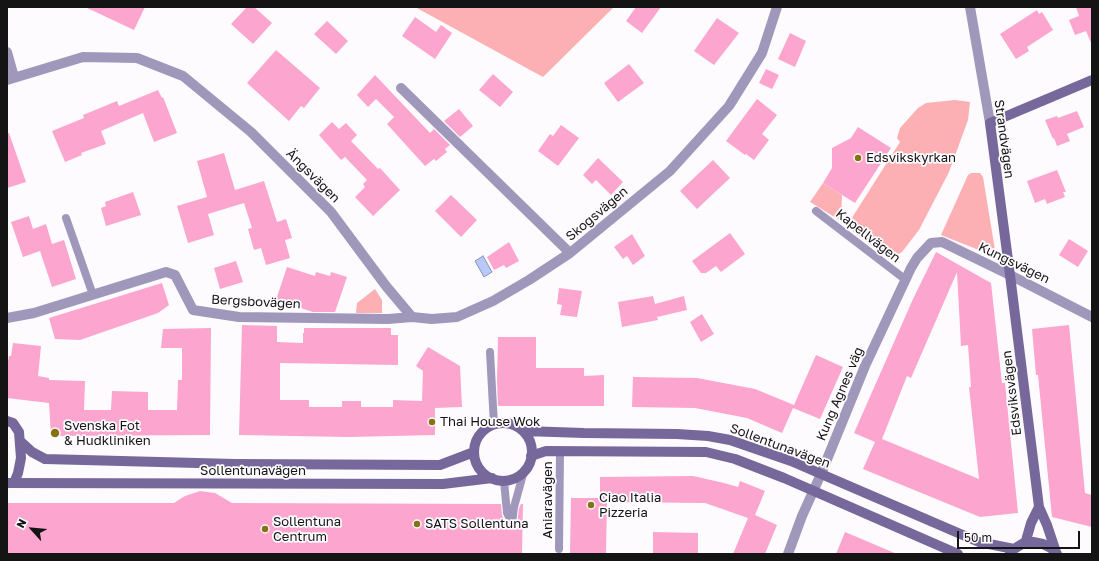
<!DOCTYPE html>
<meta charset="utf-8">
<style>
body{margin:0}
#map{position:relative;width:1099px;height:561px;overflow:hidden;background:#fdfbfd;font-family:"Golos Text",sans-serif}
canvas{display:block}
.frame{position:absolute;inset:0;border:8px solid #141414;pointer-events:none}
.north{position:absolute;left:12px;top:509px;width:40px;height:40px;-webkit-text-stroke:3px #fdfbfd;paint-order:stroke;rotate:297deg;font-size:11px;font-weight:700;line-height:16px;text-align:center;color:#141414}
.north::after{content:'';display:block;margin:auto;width:14px;height:18px;background:#141414;clip-path:polygon(50% 0,100% 100%,50% 72%,0 100%)}
.scale{position:absolute;left:957px;top:531px;width:123px;height:18px;box-sizing:border-box;border:2px solid #141414;border-top:0;padding-left:5px;font-size:12px;line-height:14px;white-space:nowrap;color:#141414;-webkit-text-stroke:3px #fdfbfd;paint-order:stroke}
</style>
<div id="map">
<canvas width="1099" height="561"></canvas>
<div class="frame"></div>
<div class="north">N</div>
<div class="scale">50 m</div>
</div>
<script>
const c = document.querySelector('canvas').getContext('2d');
c.lineJoin = 'round';
function paint(path, color) {
  c.fillStyle = color;
  c.fill(path, 'evenodd');
}
function poly(rows) {
  const path = new Path2D();
  for (const r of rows) {
    if (r.length === 3) {
      path.moveTo(r[0] + r[2], r[1]);
      path.arc(r[0], r[1], r[2], 0, 2 * Math.PI);
      continue;
    }
    path.moveTo(r[0], r[1]);
    for (let i = 2; i < r.length; i += 2) path.lineTo(r[i], r[i + 1]);
  }
  return path;
}
function trace(path, color, width, dash) {
  c.strokeStyle = color;
  c.lineWidth = width;
  c.lineCap = dash ? 'butt' : 'round';
  c.setLineDash(dash || []);
  c.stroke(path);
}
function write(font, color, halo, rows, align = 'center') {
  c.font = font + ' "Golos Text",sans-serif';
  c.lineWidth = 3.5;
  c.setLineDash([]);
  c.textBaseline = 'middle';
  c.strokeStyle = halo;
  c.fillStyle = color;
  for (const [text, x, y, turn = 0] of rows) {
    c.save();
    c.translate(x, y);
    c.rotate((+turn || 0) * Math.PI / 180);
    c.textAlign = isNaN(turn) ? turn : align;
    if (halo) c.strokeText(text, 0, 0);
    c.fillText(text, 0, 0);
    c.restore();
  }
}
paint(poly([
 [415,7,614,7,543,77],
 [955,100,970,102,968,120,949,172,919,230,902,252,895,256,885,256,849,228,848,224,900,142,897,138,900,128,918,108,926,103],
 [971,173,980,173,983,177,995,250,994,256,941,235,968,175],
 [823,183,842,195,841,221,810,202],
 [375,289,382,300,382,313,356,313,357,303]
]), '#fdb0b3');
const water = poly([
 [483,256,492,272,484,277,475,261,483,256]
]);
paint(water, '#b8c9f8');
trace(water, '#8793b4', 1);
paint(poly([
 [85,7,145,7,134,30],
 [247,7,254,7,272,23,253,44,231,24],
 [636,7,661,7,642,33,626,21],
 [1076,7,1092,7,1092,45,1086,31,1075,35,1069,20,1079,16],
 [1037,10,1039,14,1042,12,1053,30,1027,47,1029,51,1016,59,1000,34],
 [415,17,436,32,441,25,452,33,435,59,402,36],
 [717,18,739,33,714,65,694,51],
 [327,21,348,41,336,54,314,34],
 [790,33,806,41,795,67,778,59],
 [276,50,320,88,304,108,301,106,289,121,247,83],
 [629,64,644,83,618,102,604,83],
 [766,69,779,75,772,89,759,83],
 [493,74,513,92,500,107,479,90],
 [375,75,430,133,434,129,450,145,445,149,447,152,436,161,434,159,425,166,387,124,394,117,376,99,368,107,357,95],
 [158,90,162,98,163,97,177,133,154,142,143,113,101,131,106,144,81,153,82,155,65,162,52,131,84,118,83,115,117,101,119,106],
 [757,99,777,115,762,134,769,140,754,160,746,154,745,155,726,141],
 [459,109,473,126,460,137,444,121],
 [1077,111,1084,127,1067,134,1070,141,1057,146,1054,138,1053,139,1045,120,1057,116,1058,118],
 [332,122,339,129,346,123,357,135,351,141,378,169,380,168,400,190,373,216,355,197,365,187,363,184,367,180,345,157,341,160,319,135],
 [561,125,579,138,558,166,538,151,550,134,553,136],
 [858,127,891,148,855,203,823,183,832,168,832,148,851,138],
 [7,133,9,133,26,182,7,188],
 [224,153,235,190,264,181,277,222,286,219,292,238,285,240,290,258,266,265,261,248,254,250,248,229,252,228,244,203,208,214,214,235,188,243,177,206,207,197,197,161],
 [598,158,623,182,611,195,596,180,592,184,583,175],
 [713,160,730,178,697,209,680,191],
 [1057,170,1066,192,1063,192,1065,197,1047,204,1045,199,1035,203,1027,181],
 [133,192,141,215,106,226,101,208,106,206,105,202],
 [451,195,477,220,461,237,435,211],
 [29,216,33,229,46,224,52,244,64,240,76,279,52,287,40,251,23,257,11,222],
 [730,233,745,254,721,272,716,266,706,273,701,273,692,261],
 [632,234,645,256,633,265,627,256,623,259,614,247],
 [1069,239,1088,251,1078,267,1059,255],
 [509,242,519,261,506,268,504,265,494,270,487,257],
 [936,252,991,283,1002,383,1005,383,1018,513,980,517,863,469,875,442,854,433,913,299],
 [957,272,961,346,968,345,971,387,969,387,979,479,882,439,907,376,911,378],
 [236,261,243,282,220,289,214,268],
 [287,267,315,276,316,272,330,276,331,272,347,277,335,312,313,312,276,300],
 [162,283,169,305,158,313,80,340,55,339,49,318],
 [559,288,582,291,577,317,560,315,562,305,557,304],
 [653,296,655,304,684,296,687,310,657,317,658,320,622,327,618,302],
 [702,314,714,334,701,342,690,322],
 [242,325,277,326,277,342,303,343,303,333,304,333,304,328,391,328,391,335,398,335,398,365,280,363,280,400,309,400,309,407,342,407,342,401,361,401,361,407,393,407,393,400,422,401,423,371,416,366,428,347,460,366,462,407,435,408,435,435,348,437,239,435],
 [1069,325,1085,493,1092,495,1092,527,1052,517,1038,375,1036,375,1032,329],
 [211,328,210,435,51,436,49,403,7,398,7,367,9,356,11,356,13,343,41,346,38,376,49,378,49,380,85,381,84,410,111,410,112,391,148,392,148,410,177,410,178,380,182,380,182,348,161,348,163,329],
 [498,337,536,337,536,368,584,368,584,376,604,375,604,406,498,406,497,382],
 [816,355,843,367,820,419,793,408,782,433,747,418,695,408,632,407,633,377,697,378,755,389,794,405],
 [693,476,724,483,738,487,740,481,765,491,755,515,777,525,765,554,733,554,748,518,705,503,607,502,606,554,570,553,571,498,600,498,600,477],
 [200,491,215,493,232,503,501,504,502,515,507,526,512,528,517,526,519,508,521,504,523,504,522,554,7,554,7,503,174,503,185,496],
 [653,532,698,533,698,554,653,553],
 [845,532,897,554,836,554]
]), '#fca5ce');
trace(poly([
 [816,211,906,280],
 [66,218,93,295],
 [490,352,494,425],
 [504,481,507,513,512,523],
 [512,523,514,507,524,471],
 [559,549,560,452]
]), '#a098bb', 8);
trace(poly([
 [970,7,990,123],
 [7,52,14,77],
 [7,80,83,57,137,58,183,76,251,132,331,212,386,286,412,317,432,319,457,317,493,301,529,280,570,253],
 [401,88,570,253,670,171,729,106,762,53,777,7],
 [7,318,34,313,166,272,175,275,193,310,239,317,388,319,412,317],
 [788,554,802,516,821,474,865,366,911,268,917,258,931,243,942,242,1010,275,1092,317]
]), '#a098bb', 10);
trace(poly([
 [7,421,13,423,19,432,21,458,18,473,14,483],
 [503,452,29],
 [524,431,584,433,677,434,708,436,730,440,791,461,979,542,1014,549],
 [21,442,32,452,45,459,235,464,440,465,474,452],
 [531,456,546,451,706,452,735,459,784,478,958,554],
 [7,483,443,484,492,478],
 [1025,544,1031,523,1039,507],
 [1056,552,1047,525,1039,507,1010,275,990,123,1092,80],
 [1010,553,1014,549,1022,544,1033,542,1043,544,1051,548,1057,554]
]), '#76689a', 10);
for (const [x, y, r, color] of [
 [858,158,4,"#847213"],
 [432,422,4,"#847213"],
 [55,433,5,"#847213"],
 [591,505,4,"#847213"],
 [417,524,4,"#847213"],
 [265,529,4,"#847213"]
]) {
  const dot = new Path2D();
  dot.arc(x, y, r, 0, 2 * Math.PI);
  c.fillStyle = color;
  c.fill(dot);
  trace(dot, '#fdfbfd', 1.5);
}
write('13px', '#141414', '#fdfbfd', [
 ["Strandvägen",1004,139,82],
 ["Ängsvägen",313,176,45],
 ["Skogsvägen",597,214,-40],
 ["Kapellvägen",868,236,38],
 ["Kungsvägen",1014,263,26],
 ["Bergsbovägen",256,302,3],
 ["Edsviksvägen",1012,393,-97],
 ["Kung Agnes väg",840,394,-67],
 ["Sollentunavägen",780,446,20],
 ["Sollentunavägen",253,471],
 ["Aniaravägen",548,500,-90]
]);
write('13px', '#141414', '#fdfbfd', [
 ["Edsvikskyrkan",866,158],
 ["Thai House Wok",440,422],
 ["Svenska Fot",64,426],
 ["& Hudkliniken",64,441],
 ["Ciao Italia",599,498],
 ["Pizzeria",599,513],
 ["Sollentuna",273,522],
 ["Centrum",273,537],
 ["SATS Sollentuna",425,524]
], 'left');
</script>
